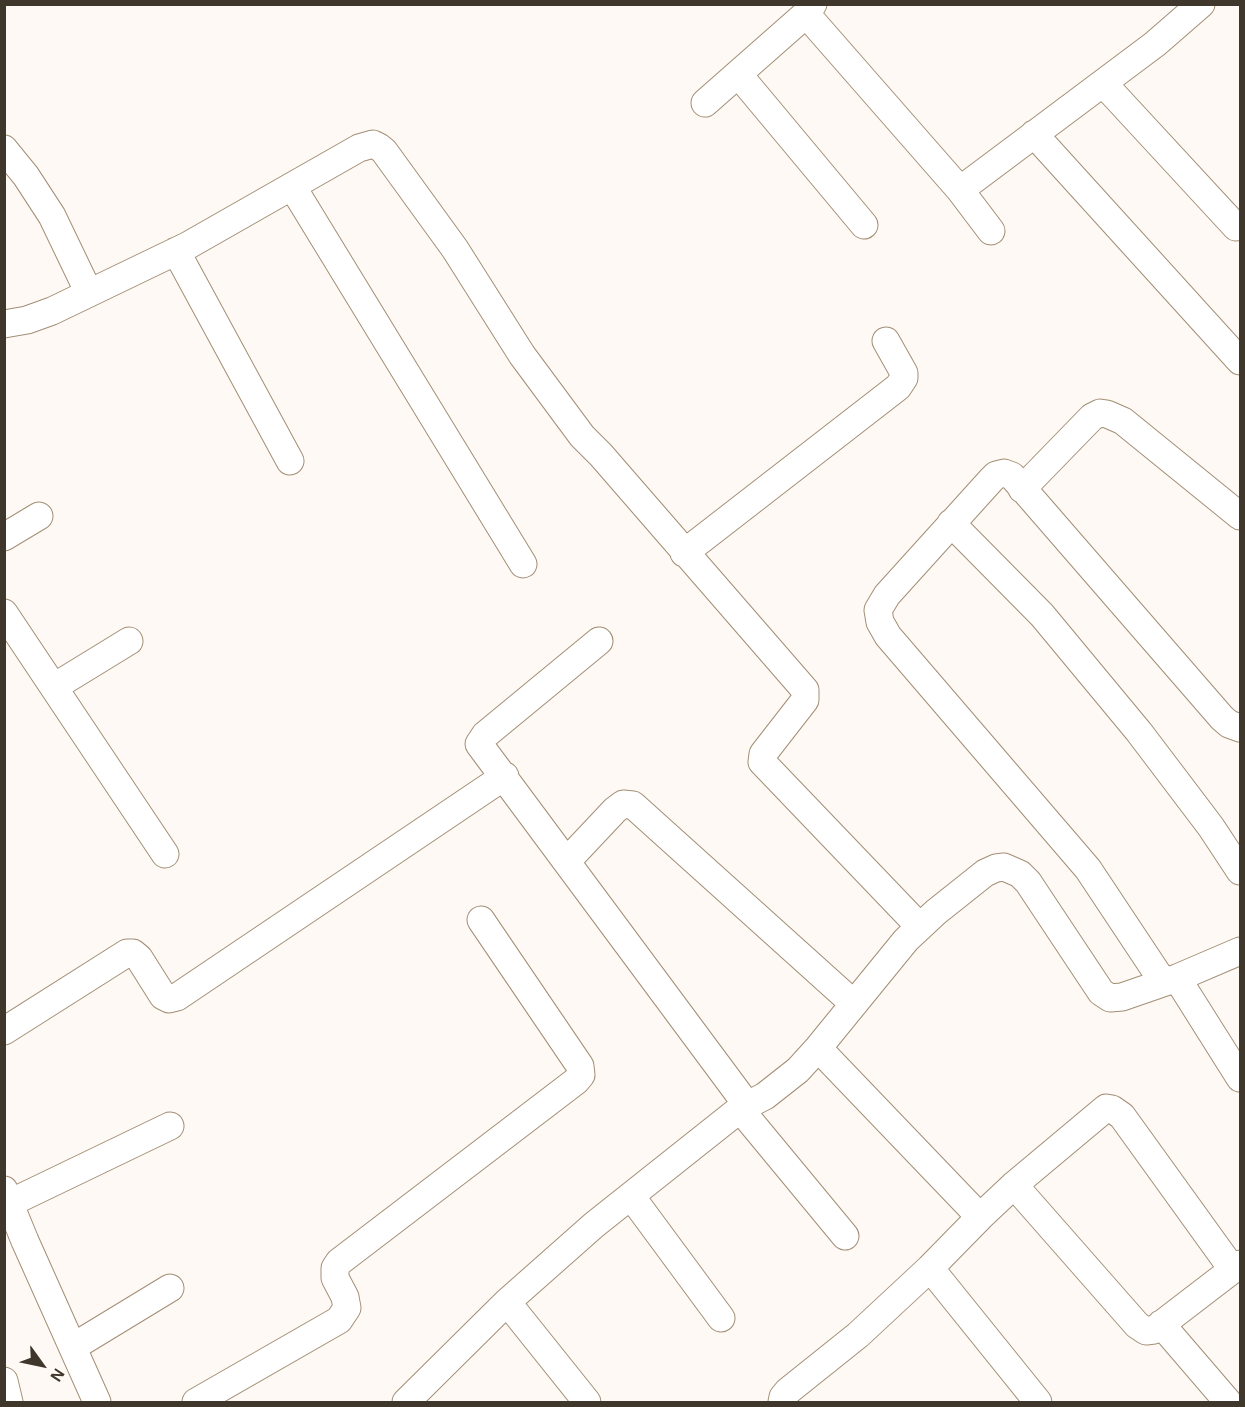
<!DOCTYPE html>
<style>
body{margin:0}
#map{position:relative;width:1245px;height:1407px;overflow:hidden;background:#fef9f4;font-family:Arial,sans-serif}
canvas{display:block}
.frame{position:absolute;inset:0;border:6px solid #3f362c;pointer-events:none}
.north{position:absolute;left:12px;top:1335px;width:60px;height:60px;-webkit-text-stroke:4px #fef9f4;paint-order:stroke;rotate:123deg;font-size:16px;font-weight:700;line-height:24px;text-align:center;color:#3f362c}
.north::after{content:'';display:block;margin:auto;width:21px;height:27px;background:#3f362c;clip-path:polygon(50% 0,100% 100%,50% 72%,0 100%)}
</style>
<div id="map">
<canvas width="1245" height="1407"></canvas>
<div class="frame"></div>
<div class="north">N</div>
</div>
<script>
const c = document.querySelector('canvas').getContext('2d');
c.lineJoin = 'round';
function poly(rows) {
  const path = new Path2D();
  for (const r of rows) {
    path.moveTo(r[0], r[1]);
    for (let i = 2; i < r.length; i += 2) path.lineTo(r[i], r[i + 1]);
  }
  return path;
}
function trace(path, color, width, dash) {
  c.strokeStyle = color;
  c.lineWidth = width;
  c.lineCap = dash ? 'butt' : 'round';
  c.setLineDash(dash || []);
  c.stroke(path);
}
const street = poly([
 [806,14,960,190,991,231],
 [738,74,864,225],
 [1103,83,1236,227],
 [705,103,806,14,813,4],
 [1034,134,1240,361],
 [4,149,26,176,52,216,89,293],
 [292,186,523,564],
 [960,190,1155,44,1201,4],
 [176,251,290,461],
 [4,324,27,320,52,311,187,246,359,148,373,144,379,147,384,151,455,249,522,355,582,436,601,455,805,690,805,700,763,754,762,762,920,927],
 [1022,489,1092,417,1100,413,1107,414,1123,421,1240,516],
 [951,523,1042,615,1139,732,1211,827,1240,871],
 [4,537,39,516],
 [684,553,898,387,904,378,904,373,886,341],
 [4,613,165,854],
 [599,641,485,735,479,744,747,1105],
 [54,687,129,641],
 [567,861,615,810,623,804,633,805,854,1004],
 [1177,978,1240,1078],
 [1163,982,1088,869,888,636,880,622,878,610,887,595,991,480,996,475,1004,473,1012,476,1222,718,1229,724,1240,728],
 [4,1031,127,953,133,953,139,958,163,996,169,999,177,997,505,776],
 [818,1048,980,1217],
 [740,1109,845,1236],
 [1014,1185,1137,1325,1146,1331,1154,1330,1240,1264],
 [4,1190,25,1241,97,1402],
 [631,1196,721,1318],
 [10,1203,170,1126],
 [930,1268,1038,1402],
 [507,1302,587,1402],
 [1161,1324,1228,1402],
 [73,1347,170,1288],
 [4,1381,9,1402],
 [196,1402,339,1320,347,1308,345,1297,335,1278,335,1268,339,1262,576,1081,581,1075,580,1066,481,920],
 [406,1402,507,1302,594,1225,740,1109,765,1096,798,1070,818,1048,906,940,936,912,985,873,996,868,1004,867,1020,874,1028,882,1101,992,1110,998,1122,997,1177,978,1240,951],
 [782,1402,783,1397,788,1391,858,1335,930,1268,980,1217,1014,1185,1106,1108,1112,1109,1122,1116,1233,1270]
]);
trace(street, '#a38e76', 29);
trace(street, '#fff', 27);
</script>
